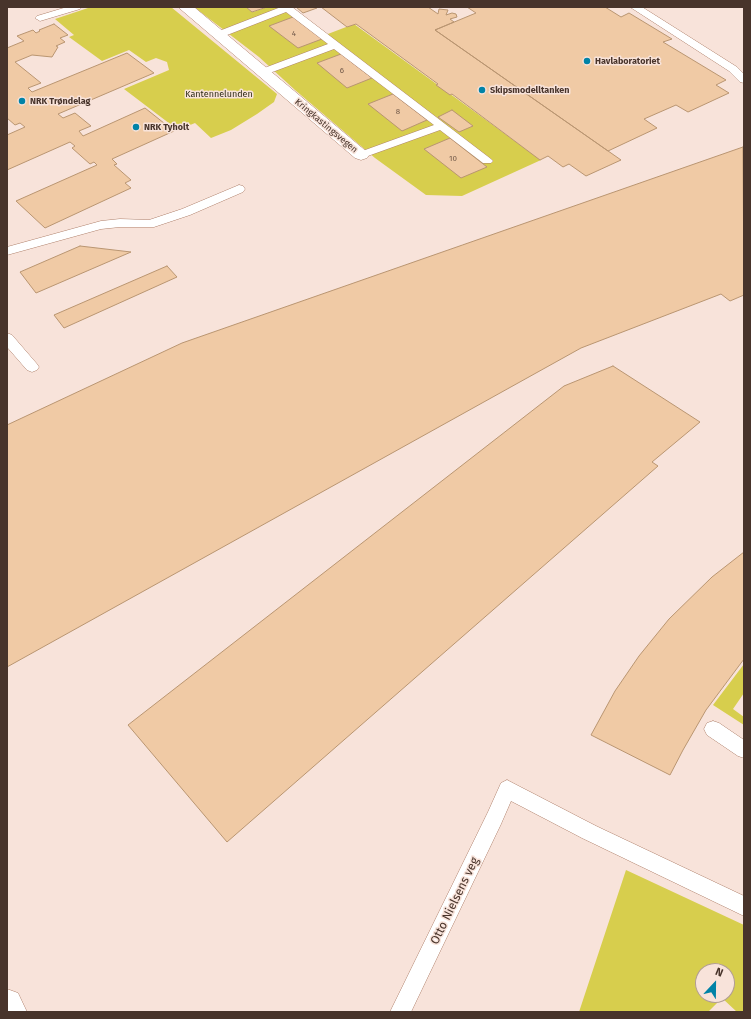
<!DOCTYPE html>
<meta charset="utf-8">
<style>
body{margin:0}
#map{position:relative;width:751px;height:1019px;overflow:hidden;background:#f8e3da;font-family:"Fira Sans",sans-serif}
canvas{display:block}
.frame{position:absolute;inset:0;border:8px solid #48342b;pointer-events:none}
.north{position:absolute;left:695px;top:963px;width:40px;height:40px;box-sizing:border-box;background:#f8e3da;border:1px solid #b29d94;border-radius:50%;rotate:22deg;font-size:11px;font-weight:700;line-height:16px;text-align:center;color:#48342b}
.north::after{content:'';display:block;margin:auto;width:14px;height:18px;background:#0083a7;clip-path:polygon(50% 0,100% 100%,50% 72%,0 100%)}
</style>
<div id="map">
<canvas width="751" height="1019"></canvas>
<div class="frame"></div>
<div class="north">N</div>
</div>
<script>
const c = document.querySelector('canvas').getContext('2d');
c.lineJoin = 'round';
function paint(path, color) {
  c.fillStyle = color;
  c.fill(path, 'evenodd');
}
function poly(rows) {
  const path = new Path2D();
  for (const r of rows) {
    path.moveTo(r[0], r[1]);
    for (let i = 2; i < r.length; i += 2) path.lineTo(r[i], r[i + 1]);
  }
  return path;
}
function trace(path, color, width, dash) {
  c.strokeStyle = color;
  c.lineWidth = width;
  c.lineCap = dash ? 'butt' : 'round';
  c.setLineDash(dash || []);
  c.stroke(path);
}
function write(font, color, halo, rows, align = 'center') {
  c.font = font + ' "Fira Sans",sans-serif';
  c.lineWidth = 3;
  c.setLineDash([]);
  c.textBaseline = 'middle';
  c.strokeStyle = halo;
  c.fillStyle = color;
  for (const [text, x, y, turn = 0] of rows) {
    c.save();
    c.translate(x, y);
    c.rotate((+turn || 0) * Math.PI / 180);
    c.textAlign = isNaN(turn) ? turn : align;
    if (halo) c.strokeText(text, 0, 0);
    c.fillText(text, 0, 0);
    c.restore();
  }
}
paint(poly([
 [91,7,171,7,277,94,274,102,257,114,231,130,211,138,195,123,178,130,124,89,169,70,167,62,156,58,146,62,129,50,102,61,69,37,74,35,55,19],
 [194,7,246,7,253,12,267,7,281,7,320,37,354,24,541,160,462,196,426,195,375,158,295,90,259,57],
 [744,664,744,693,733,709,744,717,744,725,713,705],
 [626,870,744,925,744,1012,737,1012,722,998,708,1012,579,1012],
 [703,971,727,971,727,995,703,995]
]), '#d7ce4d');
const building = poly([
 [246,7,267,7,252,12,246,7],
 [296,7,315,7,317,8,303,13,296,7],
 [321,7,428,7,438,14,439,9,448,10,446,15,452,13,456,14,457,17,450,19,454,22,435,30,621,160,586,176,569,164,563,167,548,156,540,160,452,94,450,95,436,85,438,84,356,24,347,27,321,7],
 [467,7,605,7,621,17,629,13,672,39,663,42,726,80,716,85,729,93,688,112,676,105,644,119,657,128,608,151,435,30,476,13,467,7],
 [293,17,322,39,298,48,269,26,293,17],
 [54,24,68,35,60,38,65,42,56,46,58,47,52,57,32,55,15,62,41,83,28,88,32,92,127,53,154,73,58,114,63,118,75,113,91,126,79,131,83,136,145,108,174,131,112,159,117,164,114,165,131,180,125,183,131,188,45,228,16,201,97,165,94,162,90,164,72,148,75,146,70,142,7,170,7,135,25,127,20,123,15,125,7,118,7,48,24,41,17,36,33,30,36,33,40,31,39,30,54,24],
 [341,54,372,78,347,88,317,63,341,54],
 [393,94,427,120,402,131,368,104,393,94],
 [452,110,473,126,459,132,438,117,452,110],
 [450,138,487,167,461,178,424,149,450,138],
 [743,147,744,295,730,301,721,294,581,348,7,667,7,425,182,343,743,147],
 [80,246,131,252,36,293,20,272,80,246],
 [167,266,177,277,64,328,54,315,167,266],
 [613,366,700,422,652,462,658,466,227,842,128,725,564,386,613,366],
 [744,552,744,659,706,710,683,750,670,775,591,735,615,691,639,656,669,619,712,577,744,552]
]);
paint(building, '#f0caa5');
trace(building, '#b99571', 1);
const service = poly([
 [67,7,82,7,80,9,40,21,35,18,37,16,67,7],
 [281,7,292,7,491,159,493,161,491,163,483,163,440,130,365,157,357,157,355,155,357,153,434,125,334,49,267,74,259,74,258,72,259,70,328,44,286,12,222,37,214,37,213,35,214,33,281,7],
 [630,7,642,7,737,67,744,74,744,83,740,82,729,71,630,7],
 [239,185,243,186,245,189,243,192,190,215,154,227,120,227,101,229,7,255,7,247,101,221,120,219,149,220,182,209,239,185],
 [7,333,12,335,37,364,39,367,37,370,32,372,27,370,7,347,7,333],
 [713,721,719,723,744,740,744,758,738,756,707,735,704,729,707,723,713,721],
 [507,780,596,826,744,896,744,916,582,838,511,801,501,824,411,1012,390,1012,488,812,501,783,507,780]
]);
const minor = poly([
 [178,7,194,7,367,152,369,155,367,158,361,160,355,158,178,7]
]);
const tertiary = poly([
 [7,989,18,993,27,1012,7,1012,7,989]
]);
trace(service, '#af816c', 1);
trace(minor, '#af816c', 1);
trace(tertiary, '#af816c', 1);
paint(service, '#fff');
paint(minor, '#fff');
paint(tertiary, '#fff');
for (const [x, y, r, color] of [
 [587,61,4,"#0083a7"],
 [482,90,4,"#0083a7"],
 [22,101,4,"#0083a7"],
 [136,127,4,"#0083a7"]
]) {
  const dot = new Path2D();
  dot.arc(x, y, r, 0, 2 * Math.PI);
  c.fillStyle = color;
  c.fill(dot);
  trace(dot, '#f8e3da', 1.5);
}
write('8px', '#725a4a', null, [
 ["4",294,34],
 ["6",342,71],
 ["8",398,112],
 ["10",453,159]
]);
write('bold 9px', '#48342b', '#f8e3da', [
 ["Havlaboratoriet",595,61],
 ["Skipsmodelltanken",490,90],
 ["NRK Trøndelag",30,101],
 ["NRK Tyholt",144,127]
], 'left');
write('9px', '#2e2c17', '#f8e3da', [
 ["Kantennelunden",219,94]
]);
write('9px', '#48342b', '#f8e3da', [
 ["Kringkastingsvegen",326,126,40]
]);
write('12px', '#48342b', '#f8e3da', [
 ["Otto Nielsens veg",455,901,-64]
]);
</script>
